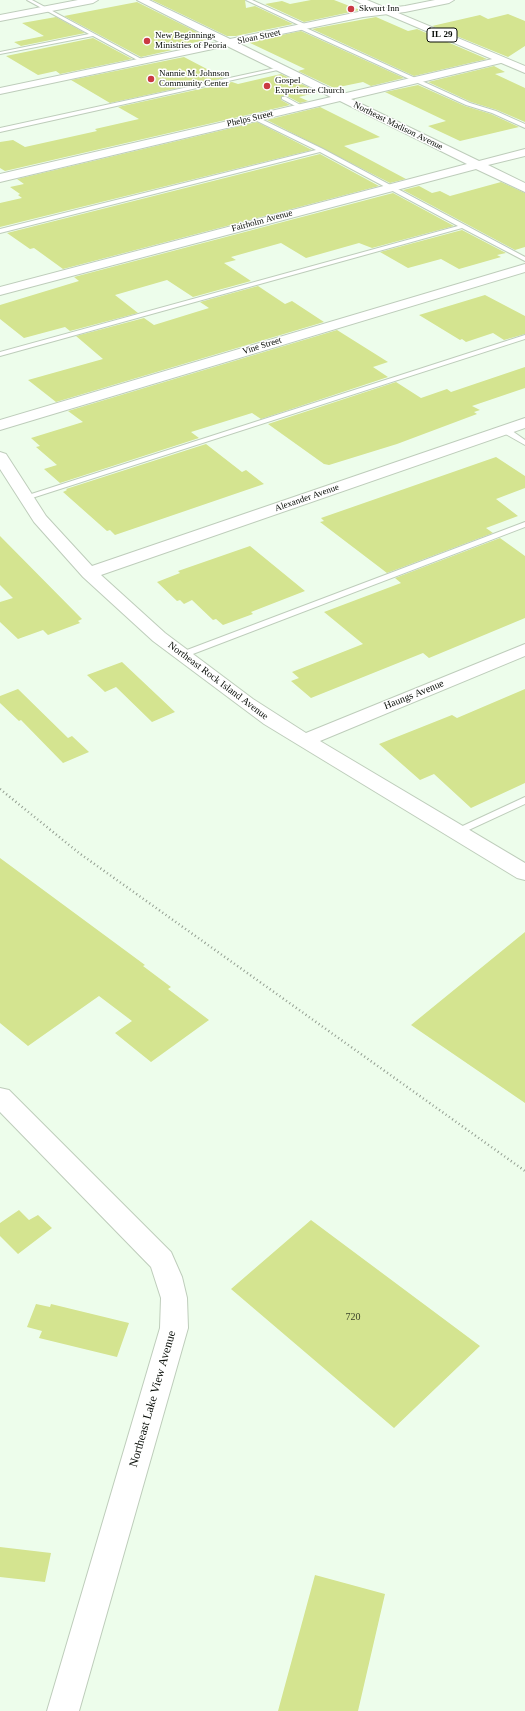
<!DOCTYPE html>
<style>
body{margin:0}
canvas{display:block;background:#edfdeb}
</style>
<canvas width="525" height="1711"></canvas>
<script>
const c = document.querySelector('canvas').getContext('2d');
c.lineJoin = 'round';
function paint(path, color) {
  c.fillStyle = color;
  c.fill(path, 'evenodd');
}
function poly(rows) {
  const path = new Path2D();
  for (const r of rows) {
    path.moveTo(r[0], r[1]);
    for (let i = 2; i < r.length; i += 2) path.lineTo(r[i], r[i + 1]);
  }
  return path;
}
function trace(path, color, width, dash) {
  c.strokeStyle = color;
  c.lineWidth = width;
  c.lineCap = dash ? 'butt' : 'round';
  c.setLineDash(dash || []);
  c.stroke(path);
}
function write(font, color, halo, rows, align = 'center') {
  c.font = font + ' Georgia,serif';
  c.lineWidth = 3;
  c.setLineDash([]);
  c.textBaseline = 'middle';
  c.strokeStyle = halo;
  c.fillStyle = color;
  for (const [text, x, y, turn = 0] of rows) {
    c.save();
    c.translate(x, y);
    c.rotate((+turn || 0) * Math.PI / 180);
    c.textAlign = isNaN(turn) ? turn : align;
    if (halo) c.strokeText(text, 0, 0);
    c.fillText(text, 0, 0);
    c.restore();
  }
}
paint(poly([
 [152,0,245,0,246,8,255,6,293,24,236,36,227,36],
 [311,0,334,0,360,10,304,22,265,4,282,1,290,4],
 [137,2,211,39,168,48,172,50,141,57,64,16],
 [508,14,525,21,525,46,508,57,432,26,480,15,488,19],
 [56,17,85,33,21,46,14,42,44,36,22,23],
 [376,17,408,31,417,29,487,59,414,76,312,29],
 [301,31,404,78,371,86,363,82,334,88,298,71,305,69,248,42],
 [93,38,132,59,60,74,56,71,38,75,6,56],
 [184,57,224,78,110,103,71,80],
 [494,66,505,72,495,74,525,88,525,122,497,110,471,102,428,82],
 [281,74,318,92,299,97,308,101,300,103,287,96,282,96,281,100,290,105,5,171,0,168,0,142,13,140,25,147,97,131,95,129,139,119,118,107,232,82,238,84],
 [418,85,465,106,491,114,519,127,460,141,428,126,446,121,385,92],
 [320,107,380,137,344,146,406,179,390,183,267,120],
 [257,122,312,150,0,227,0,203,22,198,18,195,20,194,10,187,24,184,17,179],
 [320,154,379,186,63,269,34,248,30,249,7,233],
 [501,182,525,193,525,247,515,250,403,190,419,186,432,193,440,191,450,196],
 [393,193,454,226,372,248,359,243,306,258,281,243,231,257,236,260,224,263,251,281,193,297,167,280,115,295,138,313,70,331,65,327,24,338,0,319,0,305,79,281,74,277],
 [462,230,506,253,497,255,501,257,459,269,441,259,408,268,380,252],
 [258,286,285,304,292,301,324,322,56,402,28,380,103,359,76,336,144,318,154,325,209,308,200,302],
 [485,295,525,316,525,334,504,340,493,333,466,342,462,339,460,340,419,315],
 [337,330,388,362,373,367,388,377,261,419,252,413,191,432,199,438,60,483,44,469,57,465,36,447,40,446,31,438,83,422,68,411],
 [525,367,525,388,472,406,480,410,474,412,477,414,397,444,329,465,324,464,268,424,396,382,421,398,447,389,451,392],
 [206,444,242,472,246,470,264,484,115,535,110,530,107,531,63,492,67,490,66,489],
 [496,457,525,476,525,488,496,499,518,516,486,528,493,533,387,573,320,522,324,521,321,518],
 [0,536,82,619,78,621,80,623,48,635,43,630,18,639,0,622,0,602,13,598,0,585],
 [500,538,525,556,525,618,429,658,423,653,311,698,291,681,299,678,292,672,363,644,324,612,401,583,395,578],
 [250,546,305,591,251,612,253,614,223,625,216,619,213,620,192,600,184,604,180,600,177,601,157,582,180,573,178,571],
 [122,662,175,712,152,722,116,687,105,692,87,675],
 [18,689,68,738,72,736,89,752,63,763,21,720,19,721,0,703,0,696],
 [525,689,525,783,471,808,434,774,420,780,379,744,452,715,457,718],
 [0,858,145,965,143,966,171,987,168,989,209,1020,151,1062,115,1033,132,1021,99,996,28,1046,0,1023],
 [525,932,525,1103,411,1025],
 [19,1210,29,1220,38,1215,52,1228,18,1254,0,1236,0,1223],
 [311,1220,480,1346,394,1428,231,1289],
 [36,1304,50,1307,51,1304,129,1323,117,1357,39,1338,42,1331,27,1327],
 [0,1547,51,1553,45,1582,0,1577],
 [315,1575,385,1594,358,1711,278,1711]
]), '#d4e490');
const service = poly([
 [27,0,32,0,145,61,141,62,93,36,0,54,0,52,89,34,27,0],
 [246,0,252,0,309,26,309,28,306,28,470,103,496,111,525,124,525,128,492,113,466,105,300,29,300,27,303,27,246,0],
 [280,67,282,69,0,132,0,128,280,67],
 [282,97,286,97,304,107,299,108,282,99,282,97],
 [255,116,323,149,525,257,525,261,462,228,0,356,0,352,458,226,320,152,0,233,0,229,316,150,253,119,252,118,255,116],
 [525,335,525,339,29,499,23,499,22,497,525,335],
 [502,428,508,428,525,440,525,445,502,432,502,428],
 [525,522,525,527,185,657,179,657,178,655,179,653,525,522],
 [525,797,525,804,460,834,457,835,452,832,454,830,525,797]
]);
const minor = poly([
 [78,0,98,0,93,3,0,21,0,15,78,0],
 [137,0,149,0,230,39,363,11,405,6,435,0,454,0,449,3,405,12,363,17,238,43,342,94,501,57,505,58,506,60,505,62,351,99,479,161,525,149,525,156,488,165,525,183,525,192,476,169,0,295,0,287,467,164,340,101,0,182,0,174,331,97,227,46,0,94,0,88,219,42,137,0],
 [525,264,525,272,0,430,0,420,525,264],
 [525,418,525,428,101,575,165,633,253,699,306,733,525,644,525,656,320,741,525,863,525,880,517,878,264,724,153,641,83,577,34,522,0,469,0,452,6,454,46,516,92,566,525,418],
 [0,1088,9,1090,171,1252,182,1277,187,1298,188,1328,79,1711,47,1711,160,1328,161,1298,151,1267,0,1112,0,1088]
]);
const primary = poly([
 [353,0,367,0,525,66,525,73,353,0]
]);
trace(service, '#becdbb', 2);
trace(minor, '#becdbb', 2);
trace(primary, '#becdbb', 2);
trace(poly([
 [0,789,79,853,525,1171]
]), '#939e91', 2.5, [1, 3]);
paint(service, '#fff');
paint(minor, '#fff');
paint(primary, '#fff');
for (const [x, y, r, color] of [
 [351,9,4,"#ca3a43"],
 [147,41,4,"#ca3a43"],
 [151,79,4,"#ca3a43"],
 [267,86,4,"#ca3a43"]
]) {
  const dot = new Path2D();
  dot.arc(x, y, r, 0, 2 * Math.PI);
  c.fillStyle = color;
  c.fill(dot);
  trace(dot, '#fff', 1.5);
}
write('9px', '#080d07', '#fff', [
 ["Skwurt Inn",359,9],
 ["New Beginnings",155,36],
 ["Ministries of Peoria",155,46],
 ["Nannie M. Johnson",159,74],
 ["Community Center",159,84],
 ["Gospel",275,81],
 ["Experience Church",275,91]
], 'left');
for (const [x, y, w] of [
 [442,35,30]
]) {
  const box = new Path2D();
  box.roundRect(x - w / 2, y - 7, w, 14, 3);
  c.fillStyle = '#fff';
  c.fill(box);
  trace(box, '#080d07', 1);
}
write('bold 9px', '#080d07', null, [
 ["IL 29",442,35]
]);
write('9px', '#080d07', '#fff', [
 ["Sloan Street",259,37,-12],
 ["Phelps Street",250,119,-13],
 ["Northeast Madison Avenue",398,126,26],
 ["Fairholm Avenue",262,221,-15],
 ["Vine Street",262,346,-17],
 ["Alexander Avenue",307,498,-19]
]);
write('10px', '#080d07', '#fff', [
 ["Northeast Rock Island Avenue",218,681,37],
 ["Haungs Avenue",414,695,-22]
]);
write('10px', '#3b4329', null, [
 ["720",353,1317]
]);
write('12px', '#080d07', '#fff', [
 ["Northeast Lake View Avenue",153,1399,-74]
]);
</script>
